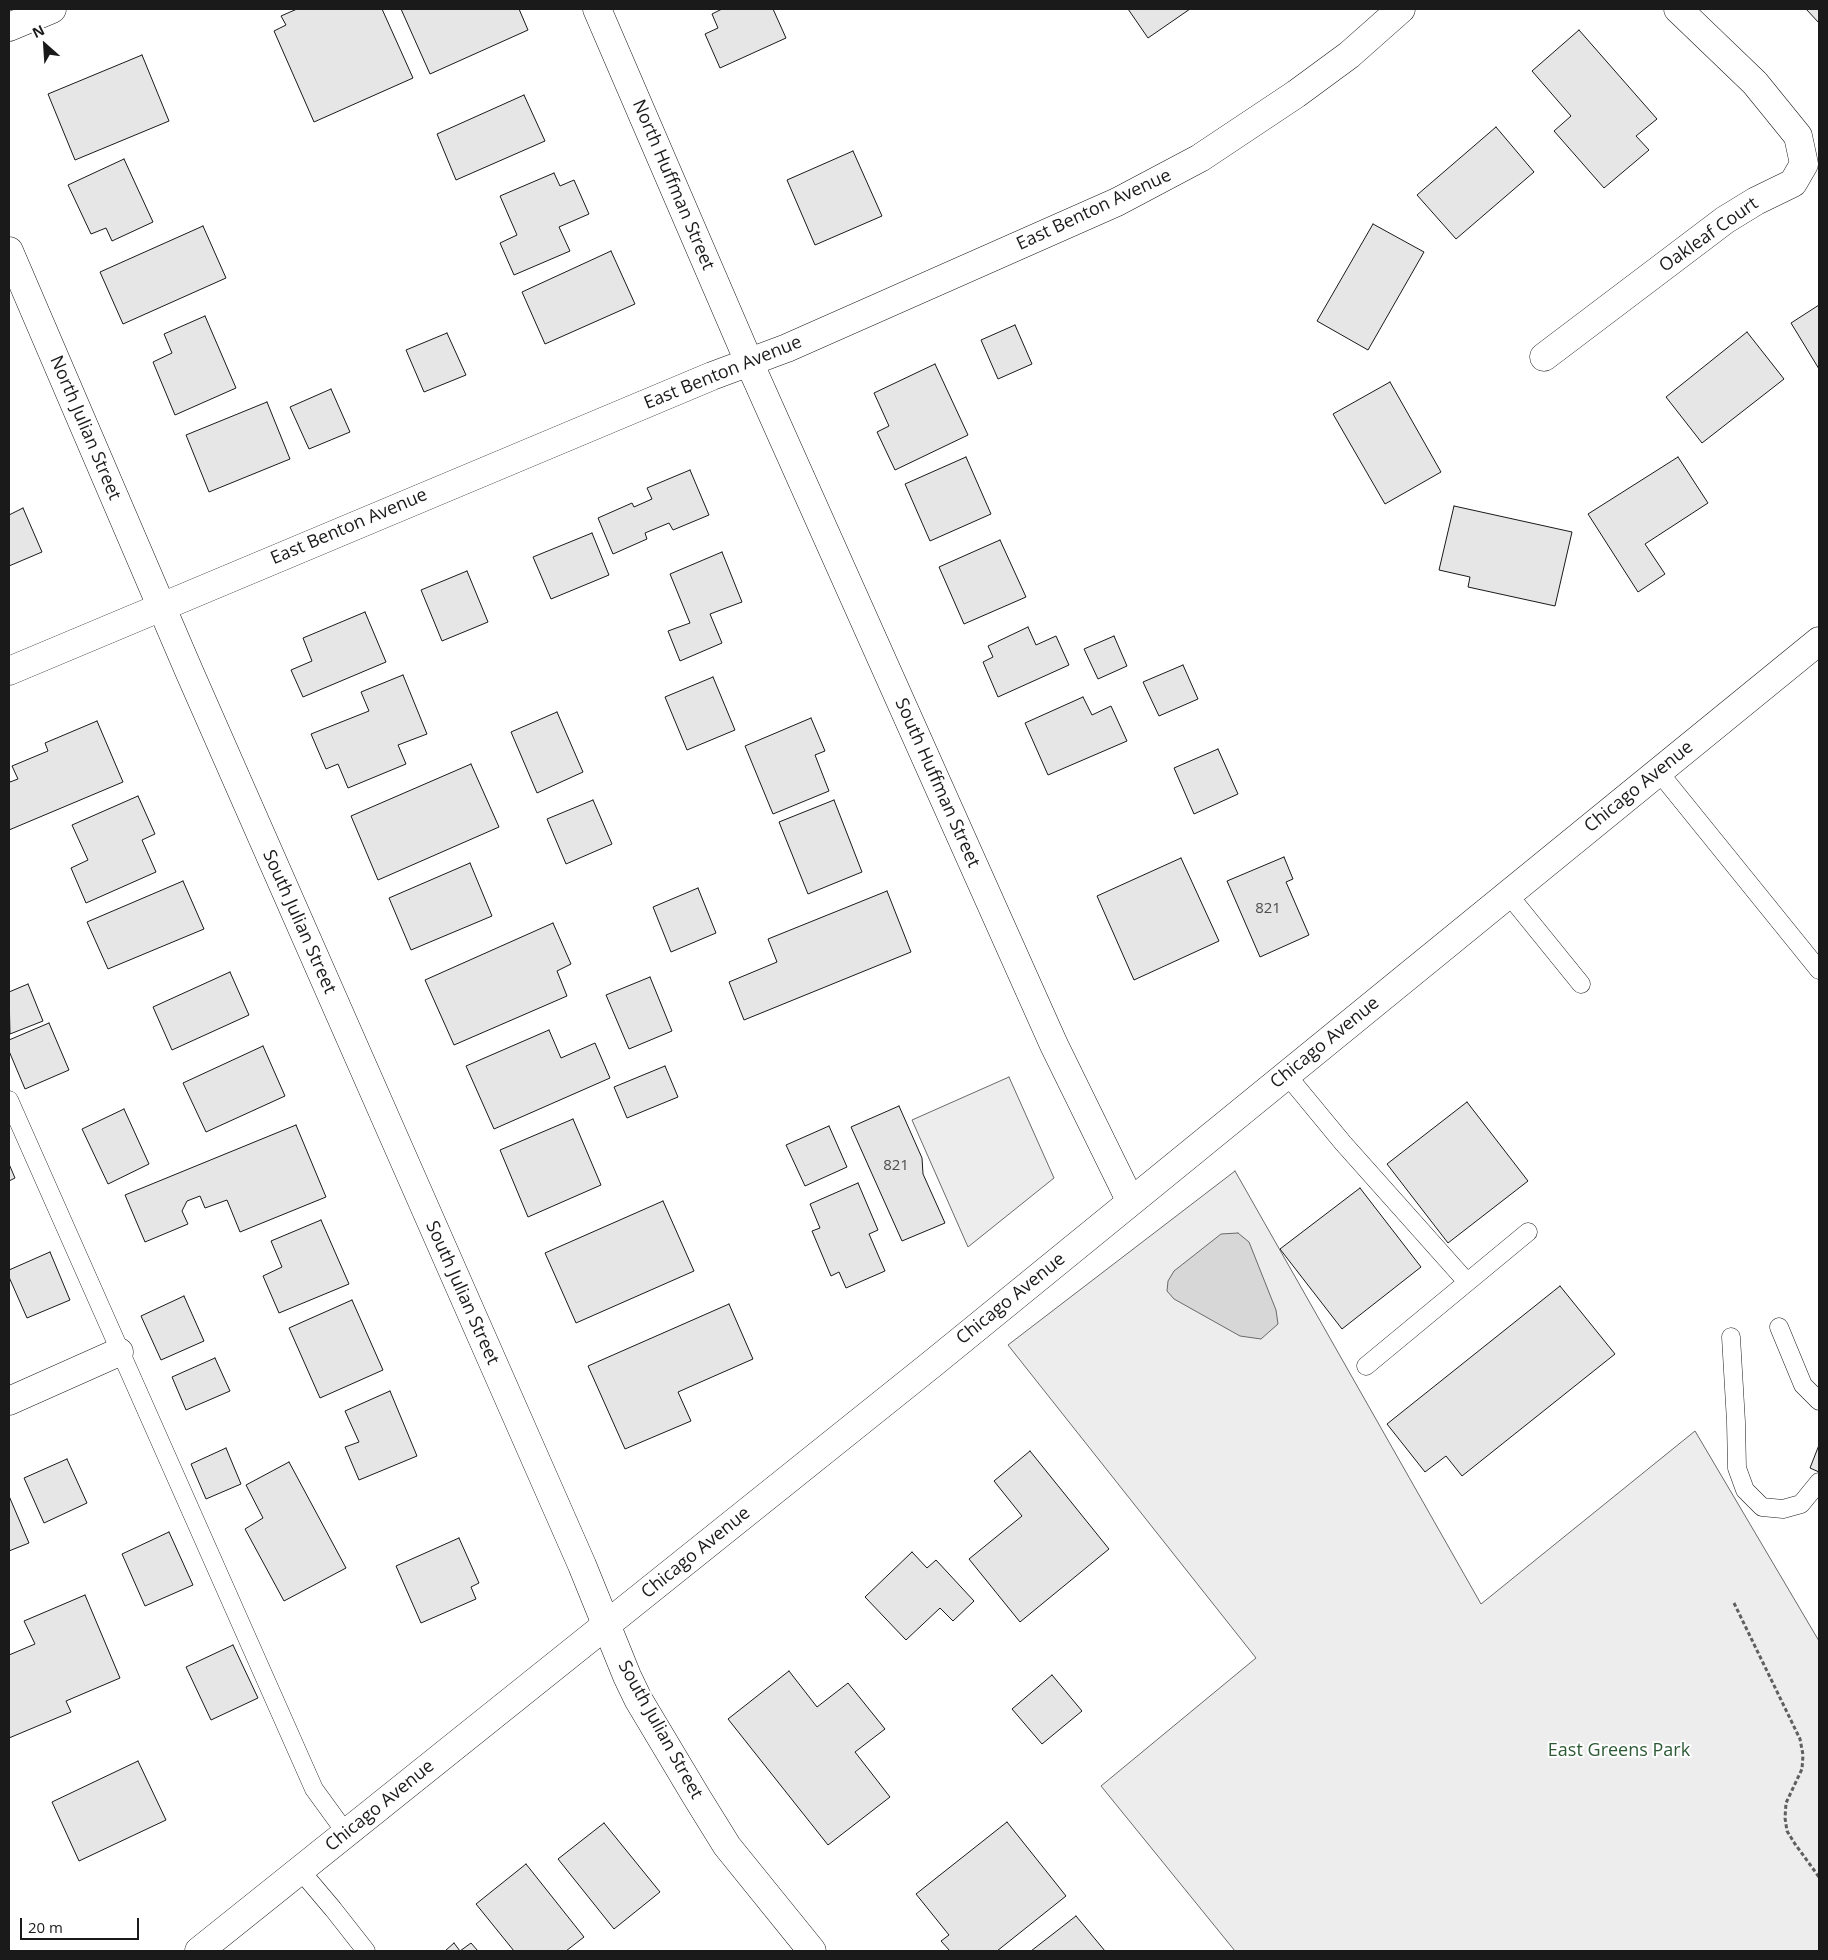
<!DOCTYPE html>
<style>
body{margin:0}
#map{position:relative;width:1828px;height:1960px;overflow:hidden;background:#fff;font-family:"Open Sans",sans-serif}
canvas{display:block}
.frame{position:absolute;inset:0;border:10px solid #1a1a1a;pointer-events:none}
.north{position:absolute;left:20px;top:20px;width:50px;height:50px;-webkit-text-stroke:4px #fff;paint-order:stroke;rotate:334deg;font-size:14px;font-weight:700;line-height:20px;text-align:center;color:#1a1a1a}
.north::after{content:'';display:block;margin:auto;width:18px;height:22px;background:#1a1a1a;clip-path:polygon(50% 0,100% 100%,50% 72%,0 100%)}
.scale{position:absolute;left:20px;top:1918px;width:119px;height:22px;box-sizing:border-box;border:2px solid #1a1a1a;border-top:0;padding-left:6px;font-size:15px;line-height:18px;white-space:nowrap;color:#1a1a1a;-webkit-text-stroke:4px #fff;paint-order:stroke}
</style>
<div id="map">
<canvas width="1828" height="1960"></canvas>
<div class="frame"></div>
<div class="north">N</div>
<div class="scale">20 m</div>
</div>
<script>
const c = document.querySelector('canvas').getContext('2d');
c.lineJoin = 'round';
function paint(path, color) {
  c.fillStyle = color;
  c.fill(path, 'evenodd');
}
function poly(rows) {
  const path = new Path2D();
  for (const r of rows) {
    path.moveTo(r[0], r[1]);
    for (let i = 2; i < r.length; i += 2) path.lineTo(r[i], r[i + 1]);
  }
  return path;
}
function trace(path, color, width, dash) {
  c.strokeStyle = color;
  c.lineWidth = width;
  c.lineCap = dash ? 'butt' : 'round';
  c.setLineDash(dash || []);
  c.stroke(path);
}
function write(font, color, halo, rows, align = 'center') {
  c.font = font + ' "Open Sans",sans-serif';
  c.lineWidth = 4;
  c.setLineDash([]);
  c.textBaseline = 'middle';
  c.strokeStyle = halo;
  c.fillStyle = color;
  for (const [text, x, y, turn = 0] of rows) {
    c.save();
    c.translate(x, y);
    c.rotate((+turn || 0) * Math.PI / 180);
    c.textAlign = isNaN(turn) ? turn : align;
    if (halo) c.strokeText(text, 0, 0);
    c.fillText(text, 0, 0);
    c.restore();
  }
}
const built = poly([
 [1009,1077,1054,1178,968,1247,912,1120,1009,1077],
 [1235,1171,1481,1604,1695,1431,1819,1641,1819,1951,1235,1951,1101,1786,1256,1658,1008,1345,1235,1171]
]);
paint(built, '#ededed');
trace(built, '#6a6a6a', 1);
const water = poly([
 [1238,1233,1249,1242,1276,1310,1278,1324,1261,1339,1240,1336,1174,1299,1167,1291,1168,1281,1174,1271,1221,1234,1238,1233]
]);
paint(water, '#d7d7d7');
trace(water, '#6a6a6a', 1);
const building = poly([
 [297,9,382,9,413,78,314,122,274,31,286,25,281,16,297,9],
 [401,9,519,9,528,30,430,74,401,9],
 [722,9,773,9,786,38,720,68,705,34,718,28,712,14,722,9],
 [1128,9,1190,9,1148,38,1128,9],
 [1806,9,1819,9,1819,23,1806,9],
 [1579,30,1657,119,1636,136,1649,150,1604,188,1554,131,1571,116,1532,71,1579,30],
 [142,55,169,121,75,160,48,94,142,55],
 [524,95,545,141,456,180,437,134,524,95],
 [1496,127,1534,172,1456,239,1417,195,1496,127],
 [853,151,882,216,815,245,787,180,853,151],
 [124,159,153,222,112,241,106,228,91,234,68,185,124,159],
 [554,173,560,186,574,180,589,214,559,227,570,251,514,275,500,243,517,235,500,196,554,173],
 [1373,224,1424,252,1368,350,1317,321,1373,224],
 [203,226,226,278,123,324,100,272,203,226],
 [611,251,635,304,545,344,522,292,611,251],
 [1819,305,1819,369,1791,323,1819,305],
 [205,316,236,388,175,415,153,362,172,353,164,334,205,316],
 [1015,325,1032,364,998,379,981,340,1015,325],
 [1747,332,1784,379,1702,443,1666,397,1747,332],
 [447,333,466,375,424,392,406,350,447,333],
 [935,364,968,435,895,470,877,432,889,426,874,393,935,364],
 [1390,382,1441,472,1385,504,1333,414,1390,382],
 [331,389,350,432,309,449,290,407,331,389],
 [267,402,290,459,209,492,186,435,267,402],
 [966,457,991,514,930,541,905,484,966,457],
 [1678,457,1708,503,1645,544,1665,574,1638,592,1588,514,1678,457],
 [690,470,709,515,673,530,669,523,645,533,647,539,613,554,598,518,632,503,634,507,652,499,647,488,690,470],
 [1454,506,1572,532,1555,606,1468,587,1470,577,1439,570,1454,506],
 [23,508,42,552,9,566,9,515,23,508],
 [592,533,609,575,551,599,533,557,592,533],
 [1000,540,1026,597,964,624,939,567,1000,540],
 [722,552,742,602,710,614,722,643,680,661,668,631,690,623,670,574,722,552],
 [467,571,488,622,442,641,421,590,467,571],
 [365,612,386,662,303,697,291,670,312,661,303,638,365,612],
 [1028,627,1036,645,1056,636,1069,665,998,697,983,662,993,657,988,646,1028,627],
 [1114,636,1127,666,1098,679,1084,649,1114,636],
 [1183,665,1198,699,1159,716,1143,682,1183,665],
 [403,675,427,734,398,745,406,764,348,788,338,764,326,769,311,734,369,711,361,692,403,675],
 [713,677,735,730,687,750,665,697,713,677],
 [1083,697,1092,715,1111,706,1127,741,1048,775,1025,723,1083,697],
 [557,712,583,772,537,793,511,732,557,712],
 [811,718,825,751,815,755,829,791,773,814,745,746,811,718],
 [97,721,123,782,9,830,9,779,10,782,18,779,12,766,48,751,45,743,97,721],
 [1218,749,1238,794,1194,814,1174,768,1218,749],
 [471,764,499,827,378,880,351,816,471,764],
 [138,796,155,834,142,840,156,872,86,903,71,868,88,860,72,825,138,796],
 [593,800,612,844,566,864,547,819,593,800],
 [834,800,862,872,808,894,779,822,834,800],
 [1284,857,1293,879,1286,882,1309,935,1260,957,1227,881,1284,857],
 [1181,858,1219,941,1134,980,1097,896,1181,858],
 [470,863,492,916,411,950,389,898,470,863],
 [183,881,204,929,108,969,87,922,183,881],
 [698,888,716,933,671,952,653,907,698,888],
 [887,891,911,952,744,1020,729,982,777,962,768,939,887,891],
 [553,923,571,964,557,971,567,996,454,1045,425,980,553,923],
 [230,972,249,1015,172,1050,153,1007,230,972],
 [650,977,672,1031,629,1049,606,995,650,977],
 [28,984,43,1021,10,1034,9,992,28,984],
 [49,1023,69,1070,25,1089,9,1051,9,1040,49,1023],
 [549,1030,561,1058,595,1043,610,1078,494,1129,466,1066,549,1030],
 [263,1046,285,1096,206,1132,183,1083,263,1046],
 [665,1066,678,1097,627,1118,614,1087,665,1066],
 [1467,1102,1528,1181,1448,1243,1387,1164,1467,1102],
 [899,1106,922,1158,923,1174,945,1223,902,1241,851,1127,899,1106],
 [124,1109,149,1164,108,1184,82,1129,124,1109],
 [573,1119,601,1185,528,1217,500,1150,573,1119],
 [296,1125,326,1197,240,1232,227,1200,205,1208,200,1196,187,1201,182,1211,188,1224,145,1242,125,1195,296,1125],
 [829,1126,847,1167,805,1186,786,1145,829,1126],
 [9,1164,15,1178,9,1181,9,1164],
 [858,1183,878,1230,869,1234,885,1271,846,1288,839,1272,831,1276,812,1231,820,1228,810,1204,858,1183],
 [1360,1188,1421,1267,1342,1329,1280,1249,1360,1188],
 [663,1201,694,1271,576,1323,545,1253,663,1201],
 [321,1220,349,1284,279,1313,263,1276,282,1267,271,1241,321,1220],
 [50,1252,70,1300,27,1318,9,1277,9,1270,50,1252],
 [1560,1286,1615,1354,1462,1476,1446,1456,1425,1472,1387,1424,1560,1286],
 [184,1296,204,1341,161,1360,141,1316,184,1296],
 [352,1300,383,1370,320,1398,289,1328,352,1300],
 [729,1304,753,1359,678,1392,691,1421,625,1449,588,1366,729,1304],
 [215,1358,230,1391,186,1410,172,1377,215,1358],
 [390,1391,417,1456,359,1480,345,1447,359,1442,345,1411,390,1391],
 [1819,1445,1819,1472,1810,1468,1819,1445],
 [226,1448,241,1484,206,1499,191,1464,226,1448],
 [1030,1451,1109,1549,1020,1622,969,1559,1022,1516,994,1481,1030,1451],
 [67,1459,87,1503,44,1523,24,1478,67,1459],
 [289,1462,346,1568,284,1601,245,1529,263,1518,246,1485,289,1462],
 [9,1496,29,1543,9,1551,9,1496],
 [169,1532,193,1585,145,1606,122,1554,169,1532],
 [459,1538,479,1583,471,1587,476,1599,421,1623,396,1566,459,1538],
 [912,1552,927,1568,936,1560,974,1601,953,1621,940,1608,906,1640,865,1597,912,1552],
 [85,1595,120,1678,66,1701,71,1712,9,1738,9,1655,35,1644,24,1621,85,1595],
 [233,1645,258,1698,211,1720,186,1667,233,1645],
 [789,1671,817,1707,848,1683,885,1729,855,1752,890,1797,828,1845,728,1719,789,1671],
 [1052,1675,1082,1711,1042,1744,1012,1709,1052,1675],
 [138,1761,166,1820,79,1861,52,1802,138,1761],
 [1007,1822,1066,1896,997,1951,950,1951,941,1941,949,1935,916,1894,1007,1822],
 [604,1823,660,1892,614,1929,558,1859,604,1823],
 [526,1864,584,1937,566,1951,514,1951,476,1904,526,1864],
 [1076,1916,1105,1951,1031,1951,1076,1916],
 [454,1943,460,1951,471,1943,478,1951,445,1951,454,1943]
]);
paint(building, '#e6e6e6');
trace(building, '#1a1a1a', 1);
const lane = poly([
 [1658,771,1819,970],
 [1508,894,1581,984],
 [1286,1074,1343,1143,1467,1282],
 [9,1100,314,1789,346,1833],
 [1779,1327,1803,1385,1819,1401],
 [1731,1337,1736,1422,1737,1468,1745,1490,1762,1507,1783,1509,1801,1504,1819,1482],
 [1366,1366,1528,1232],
 [300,1870,333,1909,366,1951]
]);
const street = poly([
 [597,9,749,362,1054,1045,1130,1200],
 [9,27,52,9],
 [9,251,189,671,582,1565,627,1676,638,1699,696,1796,727,1846,812,1951],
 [1544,357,1725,220,1756,201,1793,183,1804,164,1798,136,1755,83,1678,9],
 [9,671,712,376,787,348,1117,202,1200,158,1296,94,1349,55,1401,9],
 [9,1401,119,1352]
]);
const secondary = poly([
 [199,1951,932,1364,1819,641]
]);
trace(lane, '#1a1a1a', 19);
trace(street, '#1a1a1a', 29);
trace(secondary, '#1a1a1a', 29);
trace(poly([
 [1734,1603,1800,1739,1803,1755,1802,1769,1786,1803,1785,1818,1787,1831,1795,1844,1819,1877]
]), '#5f5f5f', 3, [4, 2.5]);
trace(lane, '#fff', 18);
trace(street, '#fff', 28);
trace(secondary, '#fff', 28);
write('15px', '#4d4d4d', null, [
 ["821",1268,909],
 ["821",896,1166]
]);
write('18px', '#1a1a1a', '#fff', [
 ["North Huffman Street",673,185,67],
 ["East Benton Avenue",1094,210,-25],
 ["Oakleaf Court",1709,235,-35],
 ["East Benton Avenue",723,373,-22],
 ["North Julian Street",85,428,67],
 ["East Benton Avenue",349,527,-23],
 ["South Huffman Street",937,783,66],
 ["Chicago Avenue",1639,787,-39],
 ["South Julian Street",299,922,66],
 ["Chicago Avenue",1325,1043,-39],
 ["South Julian Street",462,1293,66],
 ["Chicago Avenue",1011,1299,-39],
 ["Chicago Avenue",696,1553,-39],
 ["South Julian Street",660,1730,61],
 ["Chicago Avenue",380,1806,-39]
]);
write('18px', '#2b5a34', '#fff', [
 ["East Greens Park",1619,1751]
]);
</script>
